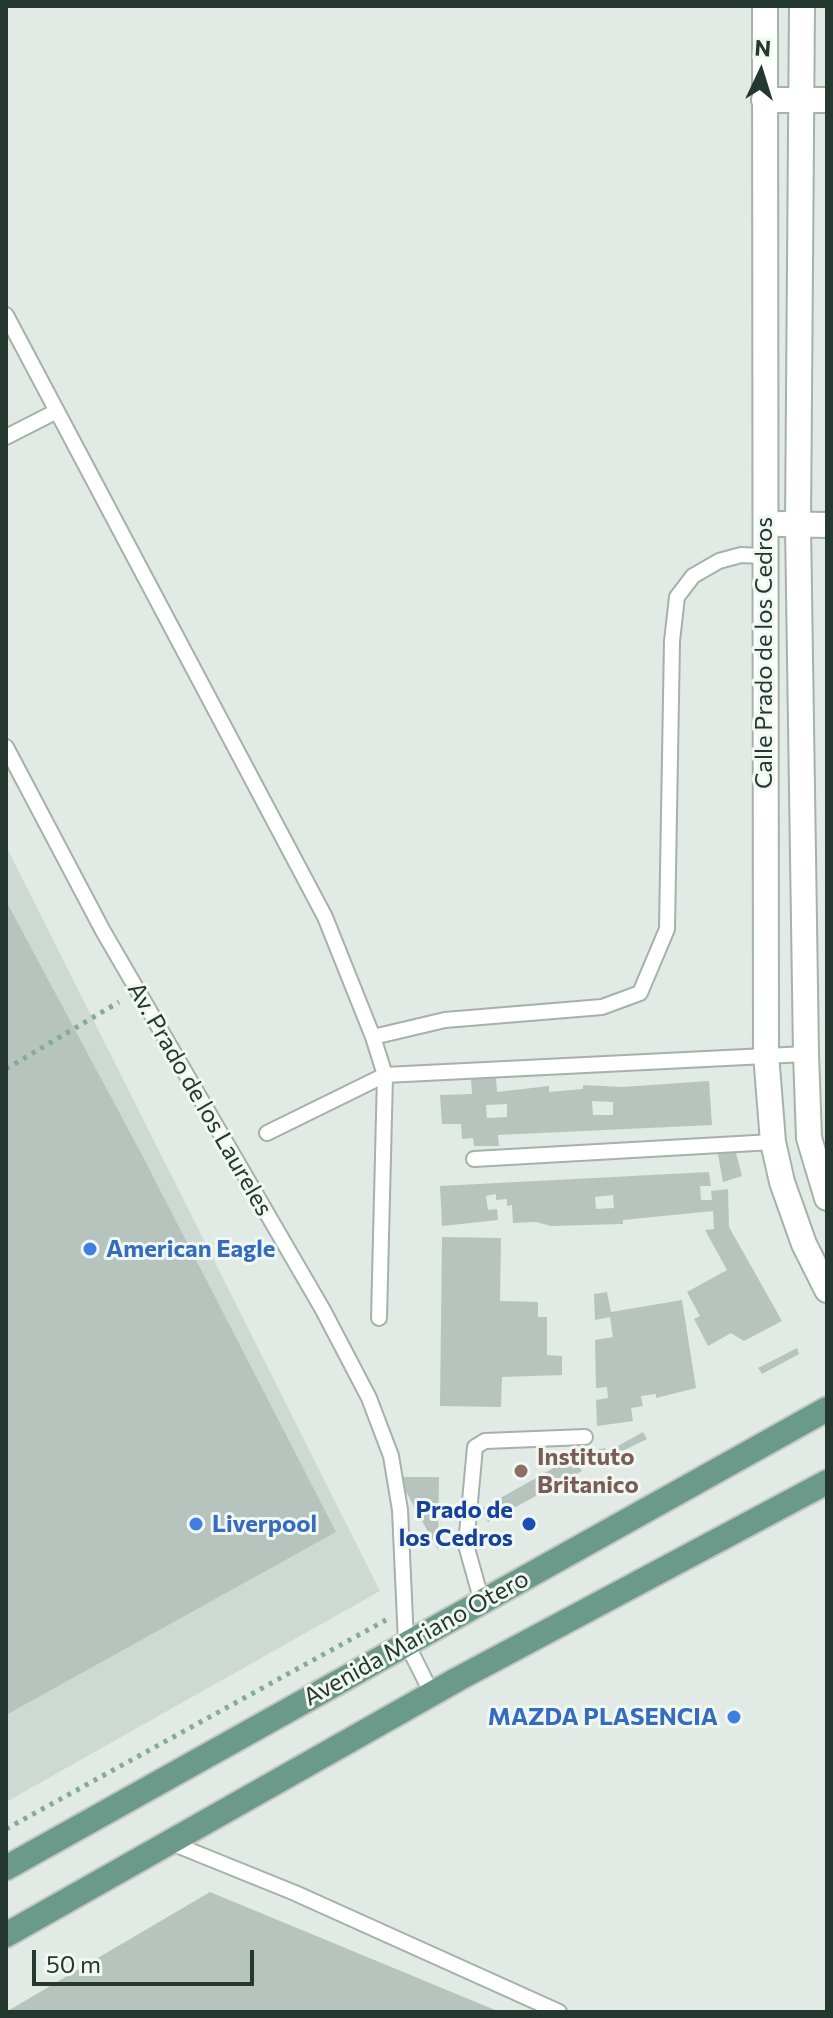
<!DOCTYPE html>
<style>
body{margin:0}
#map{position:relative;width:833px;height:2018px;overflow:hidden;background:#e1eae5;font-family:Commissioner,sans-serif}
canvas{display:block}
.frame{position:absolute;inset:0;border:8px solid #243831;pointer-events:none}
.north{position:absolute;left:721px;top:32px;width:80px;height:80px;-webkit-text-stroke:6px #f1f7f3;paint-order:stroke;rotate:4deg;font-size:22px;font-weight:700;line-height:32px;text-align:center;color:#243831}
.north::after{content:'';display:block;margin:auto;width:28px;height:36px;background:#243831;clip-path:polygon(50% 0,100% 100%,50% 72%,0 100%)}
.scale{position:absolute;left:32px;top:1950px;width:222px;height:36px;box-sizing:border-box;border:4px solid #243831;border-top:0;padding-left:10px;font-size:24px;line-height:28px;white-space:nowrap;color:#243831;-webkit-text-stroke:6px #f1f7f3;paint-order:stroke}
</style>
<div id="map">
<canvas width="833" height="2018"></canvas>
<div class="frame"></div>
<div class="north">N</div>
<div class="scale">50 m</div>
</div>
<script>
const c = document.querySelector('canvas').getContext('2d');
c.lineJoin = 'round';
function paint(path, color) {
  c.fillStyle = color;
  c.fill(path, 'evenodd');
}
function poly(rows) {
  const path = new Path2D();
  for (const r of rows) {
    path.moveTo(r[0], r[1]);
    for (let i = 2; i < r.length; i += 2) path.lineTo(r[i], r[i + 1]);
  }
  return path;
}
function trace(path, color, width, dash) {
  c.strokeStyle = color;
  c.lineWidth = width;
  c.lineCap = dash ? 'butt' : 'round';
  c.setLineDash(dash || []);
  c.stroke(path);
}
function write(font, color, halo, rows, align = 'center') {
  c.font = font + ' Commissioner,sans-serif';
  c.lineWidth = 6;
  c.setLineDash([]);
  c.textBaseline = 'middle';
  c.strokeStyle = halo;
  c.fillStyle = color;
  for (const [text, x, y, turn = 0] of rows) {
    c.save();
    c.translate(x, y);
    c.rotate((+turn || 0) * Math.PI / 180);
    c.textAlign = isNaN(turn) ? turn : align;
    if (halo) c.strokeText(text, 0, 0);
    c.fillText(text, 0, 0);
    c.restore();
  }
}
paint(poly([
 [6,846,380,1591,6,1802]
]), '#cfd9d4');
paint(poly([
 [6,901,142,1155,336,1532,6,1715],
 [496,1077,497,1092,549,1086,549,1092,583,1089,583,1085,622,1087,709,1081,712,1125,498,1135,499,1146,474,1146,473,1138,462,1139,461,1124,442,1124,440,1095,472,1094,471,1078],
 [592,1101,613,1102,613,1115,593,1115],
 [507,1104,507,1117,487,1118,486,1105],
 [734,1145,742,1176,723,1182,717,1149],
 [709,1172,711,1186,700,1186,701,1200,712,1200,711,1191,728,1189,729,1227,782,1321,744,1341,731,1333,708,1346,694,1319,700,1316,687,1292,727,1270,705,1230,714,1229,713,1211,623,1220,623,1224,551,1226,536,1222,513,1223,512,1205,507,1206,507,1199,496,1200,496,1194,486,1196,488,1210,497,1209,498,1220,442,1226,440,1186],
 [613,1195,614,1208,596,1209,595,1197],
 [442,1237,501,1238,500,1301,538,1302,538,1317,547,1317,547,1355,562,1356,562,1375,502,1377,501,1407,440,1406],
 [607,1292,611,1312,682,1300,696,1388,656,1398,656,1394,641,1396,643,1406,631,1408,633,1421,597,1426,596,1400,608,1398,607,1387,596,1388,595,1340,613,1337,610,1317,595,1320,594,1294],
 [797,1348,799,1354,762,1374,758,1368],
 [643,1432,647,1439,597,1463,597,1450,605,1448,607,1452],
 [573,1457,582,1471,488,1522,481,1509],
 [398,1477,439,1477,438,1550],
 [210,1892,500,2012,6,2012]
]), '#b7c4be');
const lane = poly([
 [6,315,325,917,373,1037,385,1075,379,1318],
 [6,437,57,411],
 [6,747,103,931,323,1310,369,1398,391,1456,400,1510,406,1642,432,1694],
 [373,1037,445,1020,602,1007,640,993,667,929,672,641,677,597,693,576,719,561,741,555,763,556],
 [267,1133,385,1075,806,1054],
 [474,1159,773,1142],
 [482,1602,466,1545,475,1447,485,1441,585,1437],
 [169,1842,295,1893,559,2012]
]);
const street = poly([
 [765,6,766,1054,773,1142,782,1182,804,1244,827,1290],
 [802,6,798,525,806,1054,809,1138,827,1198],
 [764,100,827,100],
 [781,524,827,525]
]);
const primary = poly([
 [6,1868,827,1409],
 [6,1935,458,1679,827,1482]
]);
trace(lane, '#a5b1ab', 18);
trace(street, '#a5b1ab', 28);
trace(primary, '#c2c7c5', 28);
trace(poly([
 [6,1069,119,1002],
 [6,1829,386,1620]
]), '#85a99b', 5, [4, 6]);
trace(lane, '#fff', 14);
trace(street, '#fff', 24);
trace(primary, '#6b9a8a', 24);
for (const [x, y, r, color] of [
 [90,1249,8,"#3f7fe0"],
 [521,1471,8,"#8d6e63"],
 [196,1524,8,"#3f7fe0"],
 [529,1524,8,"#1a4fb4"],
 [734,1717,8,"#3f7fe0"]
]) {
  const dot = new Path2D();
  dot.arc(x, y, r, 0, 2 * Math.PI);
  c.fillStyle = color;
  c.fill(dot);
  trace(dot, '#f1f7f3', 3);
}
write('24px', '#243831', '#f1f7f3', [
 ["Calle Prado de los Cedros",764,653,-90],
 ["Av. Prado de los Laureles",200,1099,60],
 ["Avenida Mariano Otero",416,1638,-29]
]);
write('bold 24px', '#366cbe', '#f1f7f3', [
 ["American Eagle",106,1249],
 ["Liverpool",212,1524],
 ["MAZDA PLASENCIA",718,1717,"right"]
], 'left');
write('bold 24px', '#785e54', '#f1f7f3', [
 ["Instituto",537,1457],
 ["Britanico",537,1485]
], 'left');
write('bold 24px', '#164399', '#f1f7f3', [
 ["Prado de",513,1510],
 ["los Cedros",513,1538]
], 'right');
</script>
